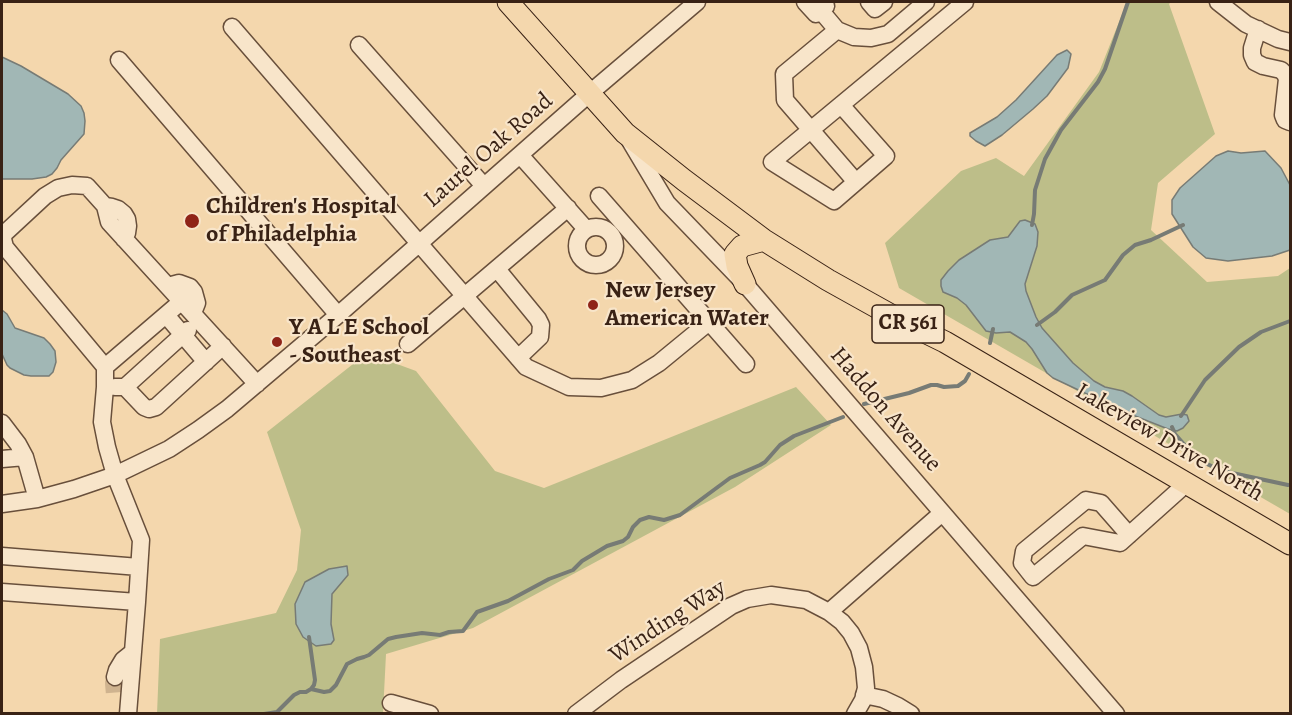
<!DOCTYPE html>
<style>
body{margin:0}
#map{position:relative;width:1292px;height:715px;overflow:hidden;background:#f4d7ad;font-family:Alegreya,serif}
canvas{display:block}
.frame{position:absolute;inset:0;border:3px solid #392215;pointer-events:none}
</style>
<div id="map">
<canvas width="1292" height="715"></canvas>
<div class="frame"></div>
</div>
<script>
const c = document.querySelector('canvas').getContext('2d');
c.lineJoin = 'round';
function paint(path, color) {
  c.fillStyle = color;
  c.fill(path, 'evenodd');
}
function poly(rows) {
  const path = new Path2D();
  for (const r of rows) {
    if (r.length === 3) {
      path.moveTo(r[0] + r[2], r[1]);
      path.arc(r[0], r[1], r[2], 0, 2 * Math.PI);
      continue;
    }
    path.moveTo(r[0], r[1]);
    for (let i = 2; i < r.length; i += 2) path.lineTo(r[i], r[i + 1]);
  }
  return path;
}
function trace(path, color, width, dash) {
  c.strokeStyle = color;
  c.lineWidth = width;
  c.lineCap = dash ? 'butt' : 'round';
  c.setLineDash(dash || []);
  c.stroke(path);
}
function write(font, color, halo, rows, align = 'center') {
  c.font = font + ' Alegreya,serif';
  c.lineWidth = 4.5;
  c.setLineDash([]);
  c.textBaseline = 'middle';
  c.strokeStyle = halo;
  c.fillStyle = color;
  for (const [text, x, y, turn = 0] of rows) {
    c.save();
    c.translate(x, y);
    c.rotate((+turn || 0) * Math.PI / 180);
    c.textAlign = isNaN(turn) ? turn : align;
    if (halo) c.strokeText(text, 0, 0);
    c.fillText(text, 0, 0);
    c.restore();
  }
}
paint(poly([
 [1127,2,1171,2,1169,4,1215,134,1158,183,1151,230,1207,282,1278,276,1290,268,1290,514,899,288,885,243,961,171,996,158,1024,176,1099,72],
 [367,353,416,371,495,471,544,488,796,387,831,425,735,487,473,628,386,654,383,713,157,714,160,639,276,613,297,570,301,530,267,432]
]), '#bdbe89');
const water = poly([
 [1067,50,1071,54,1068,68,1047,96,1033,109,1002,135,985,146,976,141,970,136,970,133,997,117,1016,100,1057,55,1067,50],
 [2,57,21,66,68,94,81,106,84,113,85,121,84,134,61,160,57,168,52,174,46,177,32,179,2,179,2,57],
 [1228,151,1241,153,1265,151,1281,168,1290,185,1290,250,1272,256,1228,261,1206,258,1193,247,1172,214,1172,200,1180,188,1216,156,1228,151],
 [1025,220,1035,224,1038,232,1037,246,1025,284,1026,291,1036,317,1042,328,1073,363,1094,381,1105,387,1123,391,1132,396,1159,415,1166,417,1182,414,1187,415,1189,421,1183,428,1177,431,1168,429,1125,412,1053,378,1047,373,1032,349,1026,342,1010,332,996,333,986,331,966,305,957,298,943,292,941,286,941,280,948,271,959,260,990,240,1008,237,1020,221,1025,220],
 [2,310,7,314,15,328,44,338,50,344,55,351,56,362,53,372,49,376,31,376,24,375,10,368,7,365,2,354,2,310],
 [347,566,348,575,332,594,331,624,334,640,331,644,316,646,303,637,296,624,295,604,305,582,329,569,347,566]
]);
paint(water, '#a1b7b5');
trace(water, '#777b75', 1.5);
trace(poly([
 [1032,225,1034,214,1035,190,1045,159,1061,130,1098,82,1105,69,1128,2],
 [1037,325,1055,312,1072,295,1105,280,1123,255,1135,245,1151,240,1183,225],
 [990,343,993,329],
 [864,404,909,393,931,385,937,385,944,387,958,386,965,381,969,374],
 [1181,416,1205,380,1239,347,1261,332,1290,321],
 [1172,427,1175,434,1189,450,1207,464,1223,471,1288,485],
 [309,637,315,680,314,685,311,689],
 [264,714,277,712,294,695,300,692,306,692,311,689,324,692,330,691,336,685,347,664,357,659,364,657,369,655,388,639,396,637,422,633,440,635,449,632,463,631,477,612,508,601,549,579,573,570,582,561,607,546,623,541,628,537,633,527,640,520,649,517,664,520,680,515,730,478,760,465,765,462,780,445,794,436,843,417]
]), '#777b75', 4);
trace(poly([
 [115,677,113,683,114,695,116,700]
]), '#cfb38f', 16, [16, 8]);
const minor = poly([
 [805,2,816,14,826,6],
 [869,2,875,9,884,2],
 [1218,2,1246,24,1278,39,1290,42],
 [821,11,837,30,854,37,871,38,888,34,926,2],
 [232,27,526,367,569,387,601,388,632,380,659,363,709,322],
 [1258,29,1252,48,1252,55,1255,62,1263,66,1281,70,1285,74,1287,79,1283,115,1285,120,1290,122],
 [837,30,784,74,785,100,856,182],
 [359,45,484,186],
 [119,60,338,315],
 [841,105,886,156,834,201,772,162,965,2],
 [630,141,667,203,745,284,1116,714],
 [520,155,586,229],
 [599,196,746,364],
 [105,206,112,207,118,209,124,214,127,219,128,226,127,233,124,239],
 [596,246,19],
 [497,269,538,319,541,325,540,337,518,358],
 [168,286,179,283,190,287,194,292,197,303,193,313],
 [166,315,206,362],
 [408,344,568,208],
 [105,367,182,301],
 [115,387,125,387,188,330],
 [125,387,144,407,149,409,156,407,223,346],
 [2,423,18,444,25,457,37,499],
 [2,459,25,457],
 [2,504,37,499,74,489,115,475,169,449,198,430,227,409,338,315,590,93,697,2],
 [1129,535,1101,503,1086,500,1024,551,1022,563,1033,577,1083,536,1120,543,1187,483],
 [2,556,139,567],
 [2,592,137,602],
 [829,612,942,513],
 [115,677,117,670,123,660,133,652],
 [864,695,883,699,898,706,911,714],
 [391,703,430,714],
 [128,714,137,602,141,540,115,475,107,447,102,422,105,387,105,367,5,247,3,239,4,234,45,196,58,188,72,185,87,186,105,206,109,222,257,384],
 [576,714,621,680,731,606,747,599,771,595,806,600,829,612,842,622,851,633,859,648,864,667,866,688,863,700,855,714]
]);
const major = poly([
 [508,2,625,133,684,180,764,240,828,280,898,319,945,342,1290,544],
 [745,284,737,266,735,254,742,246,764,240]
]);
trace(minor, '#684f3b', 19);
trace(major, '#392215', 23);
trace(minor, '#f8e5ca', 16);
trace(major, '#f4d7ad', 21);
for (const [x, y, r, color] of [
 [192,221,8,"#8f2418"],
 [593,305,6,"#8f2418"],
 [277,342,6,"#8f2418"]
]) {
  const dot = new Path2D();
  dot.arc(x, y, r, 0, 2 * Math.PI);
  c.fillStyle = color;
  c.fill(dot);
  trace(dot, '#f8e5ca', 2);
}
for (const [x, y, w] of [
 [908,324,72]
]) {
  const box = new Path2D();
  box.roundRect(x - w / 2, y - 19, w, 38, 4.5);
  c.fillStyle = '#f8e5ca';
  c.fill(box);
  trace(box, '#392215', 1.5);
}
write('bold 22px', '#392215', null, [
 ["CR 561",908,324]
]);
write('24px', '#392215', '#f8e5ca', [
 ["Laurel Oak Road",489,151,-41],
 ["Haddon Avenue",885,410,49],
 ["Lakeview Drive North",1169,443,30],
 ["Winding Way",668,622,-33]
]);
write('bold 24px', '#392215', '#f8e5ca', [
 ["Children's Hospital",206,207],
 ["of Philadelphia",206,235],
 ["New Jersey",605,291],
 ["American Water",605,319],
 ["Y A L E School",289,328],
 ["- Southeast",289,356]
], 'left');
</script>
